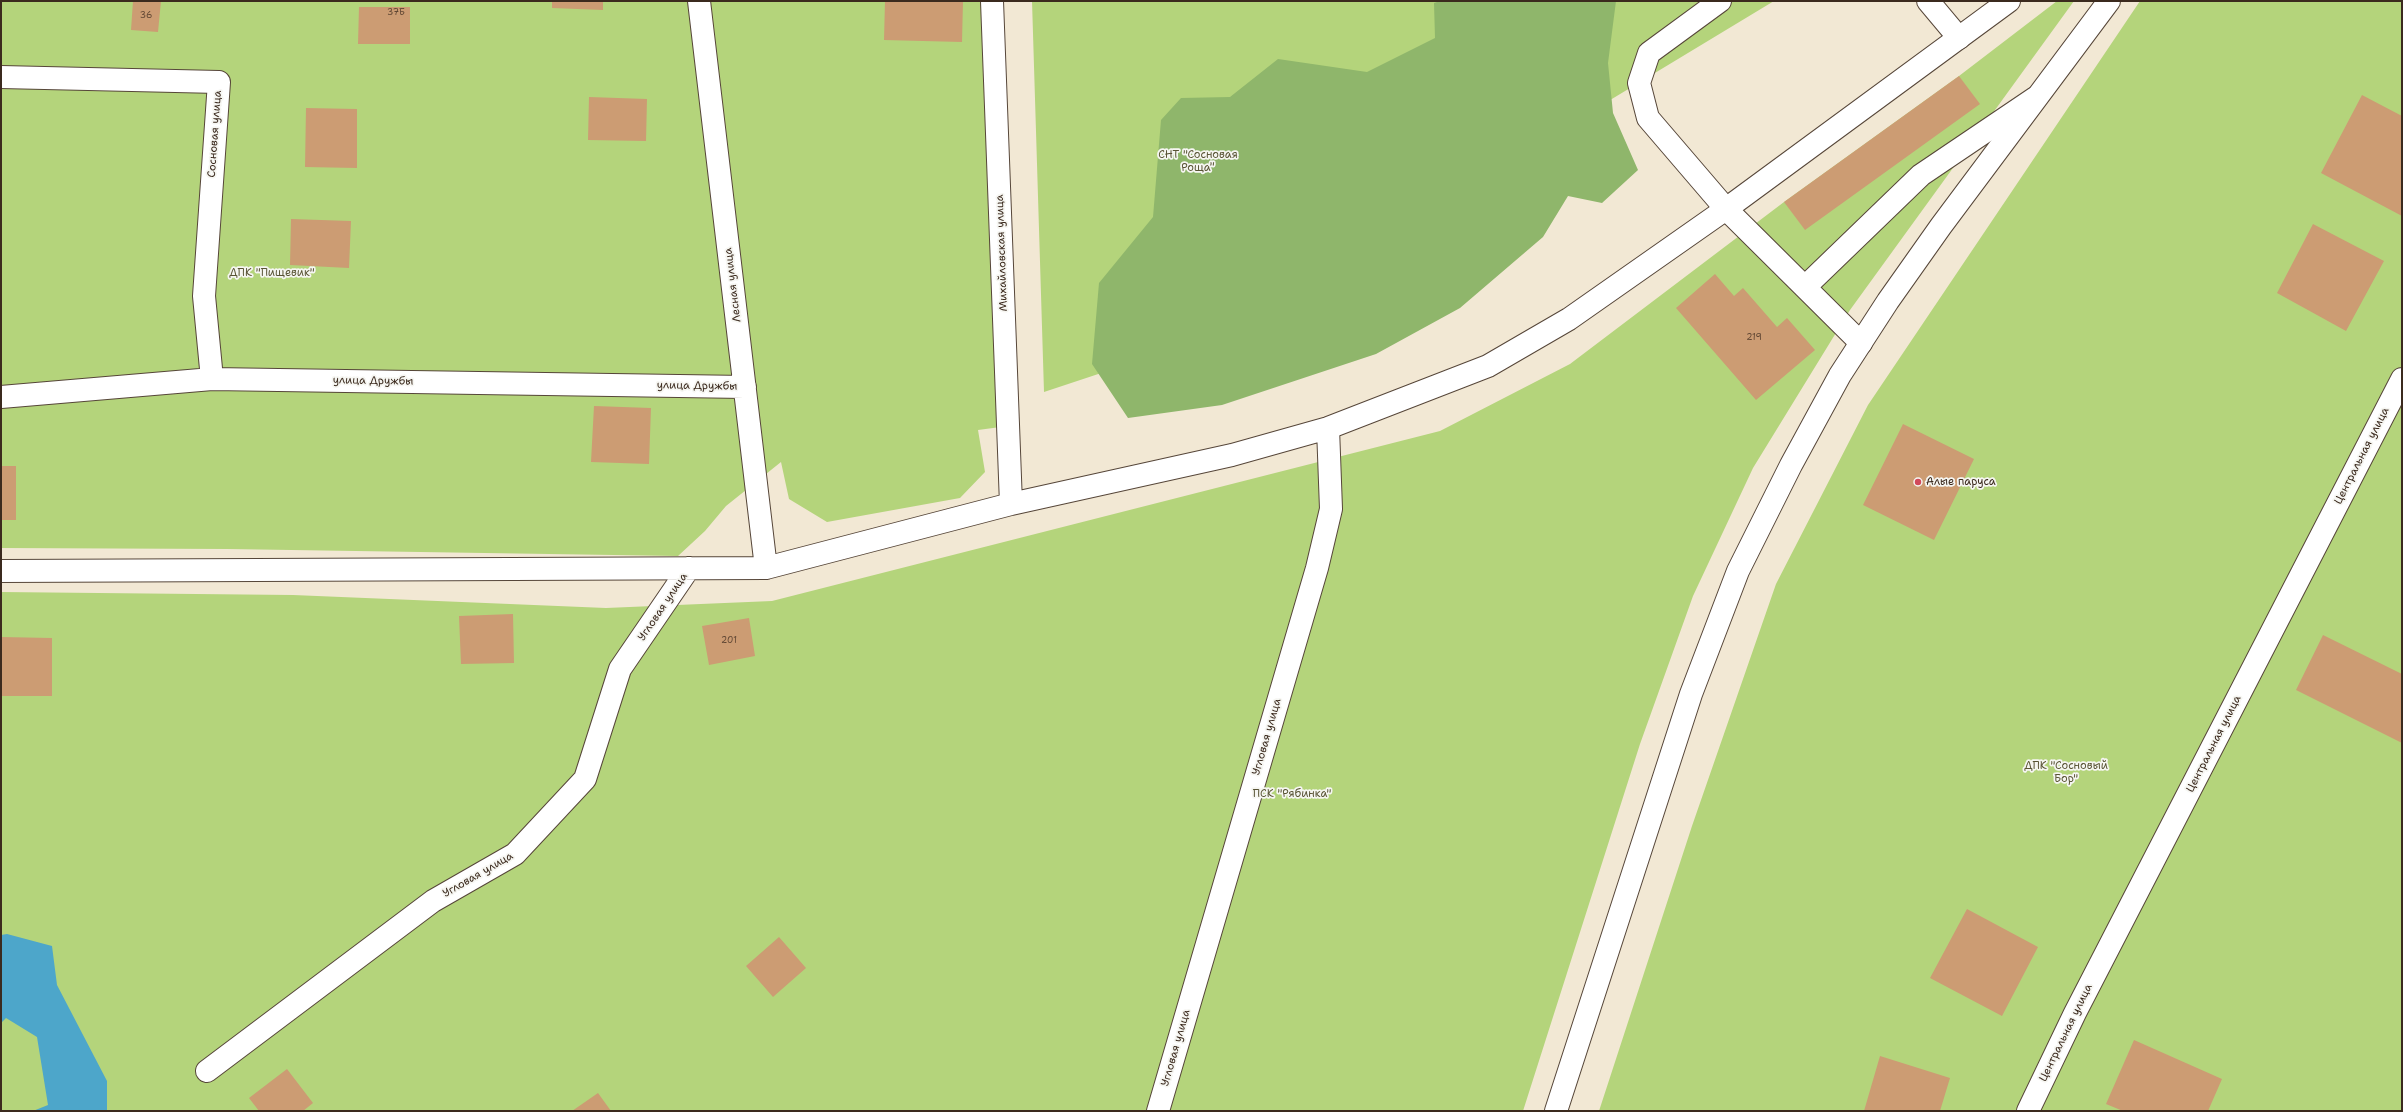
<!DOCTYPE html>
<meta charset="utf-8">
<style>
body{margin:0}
#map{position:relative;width:2403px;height:1112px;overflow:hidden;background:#f2e8d4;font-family:"Shantell Sans",sans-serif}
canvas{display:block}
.frame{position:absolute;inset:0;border:2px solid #3b2a1e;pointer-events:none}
</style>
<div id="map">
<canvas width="2403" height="1112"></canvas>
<div class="frame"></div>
</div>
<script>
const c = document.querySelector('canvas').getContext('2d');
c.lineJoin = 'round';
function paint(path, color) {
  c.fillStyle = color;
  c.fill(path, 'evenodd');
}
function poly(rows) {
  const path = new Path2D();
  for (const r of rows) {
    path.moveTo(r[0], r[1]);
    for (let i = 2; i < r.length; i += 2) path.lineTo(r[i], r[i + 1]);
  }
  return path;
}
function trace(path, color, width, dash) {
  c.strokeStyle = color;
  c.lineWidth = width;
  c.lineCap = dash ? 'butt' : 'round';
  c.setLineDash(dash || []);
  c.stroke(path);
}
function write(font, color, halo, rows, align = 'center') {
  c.font = font + ' "Shantell Sans",sans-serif';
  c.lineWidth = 3.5;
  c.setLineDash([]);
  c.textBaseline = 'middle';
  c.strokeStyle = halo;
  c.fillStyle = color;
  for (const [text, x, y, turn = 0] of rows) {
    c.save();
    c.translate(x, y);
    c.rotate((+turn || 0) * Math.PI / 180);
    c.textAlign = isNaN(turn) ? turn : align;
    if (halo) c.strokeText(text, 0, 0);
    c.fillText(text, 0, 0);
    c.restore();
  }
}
paint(poly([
 [1,1,992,1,1008,426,978,430,985,472,960,498,827,522,789,499,781,462,726,506,705,531,678,556,227,549,1,548],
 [1032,1,1774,1,1228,331,1044,392],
 [2057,1,2074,1,1850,310,1753,468,1693,596,1640,744,1523,1111,1,1111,1,592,293,595,606,608,772,601,1440,431,1570,364,1784,202,1959,76],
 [2140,1,2402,1,2402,1111,1599,1111,1692,826,1776,584,1868,405]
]), '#b4d47b');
paint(poly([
 [1440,1,1616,1,1608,63,1613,113,1638,170,1602,203,1568,196,1543,237,1460,308,1376,354,1222,405,1128,418,1092,364,1099,283,1153,217,1161,120,1181,98,1230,97,1278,59,1367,72,1435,38,1434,3]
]), '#8fb66b');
paint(poly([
 [7,934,52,946,57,985,107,1081,107,1111,33,1111,48,1105,37,1037,6,1018,1,1023,1,935]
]), '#4da6ca');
paint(poly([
 [133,1,161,1,158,32,131,30],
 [552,1,603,1,603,10,552,8],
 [885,1,963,1,962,42,884,40],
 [359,7,410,7,410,44,358,44],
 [1959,76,1980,104,1805,230,1784,202],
 [2362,95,2402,116,2402,216,2321,173],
 [589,97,647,99,646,141,588,140],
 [306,108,357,109,357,168,305,167],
 [291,219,351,221,349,268,290,265],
 [2313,224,2384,261,2346,331,2277,293],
 [1715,274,1734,296,1743,288,1777,327,1787,318,1815,350,1756,400,1676,308],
 [594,406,651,408,649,464,591,462],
 [1903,424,1974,459,1934,540,1863,505],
 [1,466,16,466,16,520,1,520],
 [513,614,514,663,461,664,459,616],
 [749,618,755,656,709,665,702,626],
 [2323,635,2402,674,2402,743,2296,690],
 [1,637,52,638,52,696,1,696],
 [1967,909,2038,947,2002,1016,1930,978],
 [779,937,806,968,773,997,746,966],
 [2134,1040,2222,1079,2208,1111,2123,1111,2106,1104],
 [1880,1056,1950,1078,1940,1111,1864,1111],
 [287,1069,313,1103,303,1111,259,1111,249,1098],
 [598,1093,611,1111,572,1111]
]), '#cc9c73');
const service = poly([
 [1720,1,1649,53,1639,83,1648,118,1726,209,1861,343],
 [1928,1,1959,38],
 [1805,287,1921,175,2035,98]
]);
const minor = poly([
 [699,1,766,568],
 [992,1,1011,504],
 [1,77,219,82,204,296,212,379],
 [1,397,212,379,745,387],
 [1,571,766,568,1011,504,1232,455,1328,428,1488,366,1569,319,1726,209,2009,1],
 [207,1071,433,901,515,854,585,779,620,669,689,568],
 [1158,1111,1317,568,1331,509,1328,428],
 [1556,1111,1691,694,1738,571,1791,465,1840,375,1888,301,1941,226,2109,1],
 [2028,1111,2075,1013,2402,379]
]);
trace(service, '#564639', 24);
trace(minor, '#564639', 24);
trace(service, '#fff', 22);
trace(minor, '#fff', 22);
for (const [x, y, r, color] of [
 [1918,482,4,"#d1495b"]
]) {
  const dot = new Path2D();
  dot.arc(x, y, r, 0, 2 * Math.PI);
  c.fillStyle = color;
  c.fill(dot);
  trace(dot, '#f6f6f2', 1.5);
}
write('9px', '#5f4633', null, [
 ["37Б",396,13],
 ["36",146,16],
 ["219",1754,338],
 ["201",729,641]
]);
write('11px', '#3b2a1e', '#f6f6f2', [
 ["Сосновая улица",215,134,-86],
 ["Михайловская улица",1002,253,-92],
 ["Лесная улица",733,285,-97],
 ["улица Дружбы",373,381,1],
 ["улица Дружбы",697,386,1],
 ["Центральная улица",2362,456,-63],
 ["Угловая улица",663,607,-56],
 ["Угловая улица",1267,737,-74],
 ["Центральная улица",2214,744,-63],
 ["Угловая улица",478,875,-30],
 ["Центральная улица",2066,1033,-64],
 ["Угловая улица",1176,1048,-74]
]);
write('11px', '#595435', '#f6f6f2', [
 ["СНТ \"Сосновая",1198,155],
 ["Роща\"",1198,168],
 ["ДПК \"Пищевик\"",272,273],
 ["ДПК \"Сосновый",2066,766],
 ["Бор\"",2066,779],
 ["ПСК \"Рябинка\"",1292,794]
]);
write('11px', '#3b2a1e', '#f6f6f2', [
 ["Алые паруса",1926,482]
], 'left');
</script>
